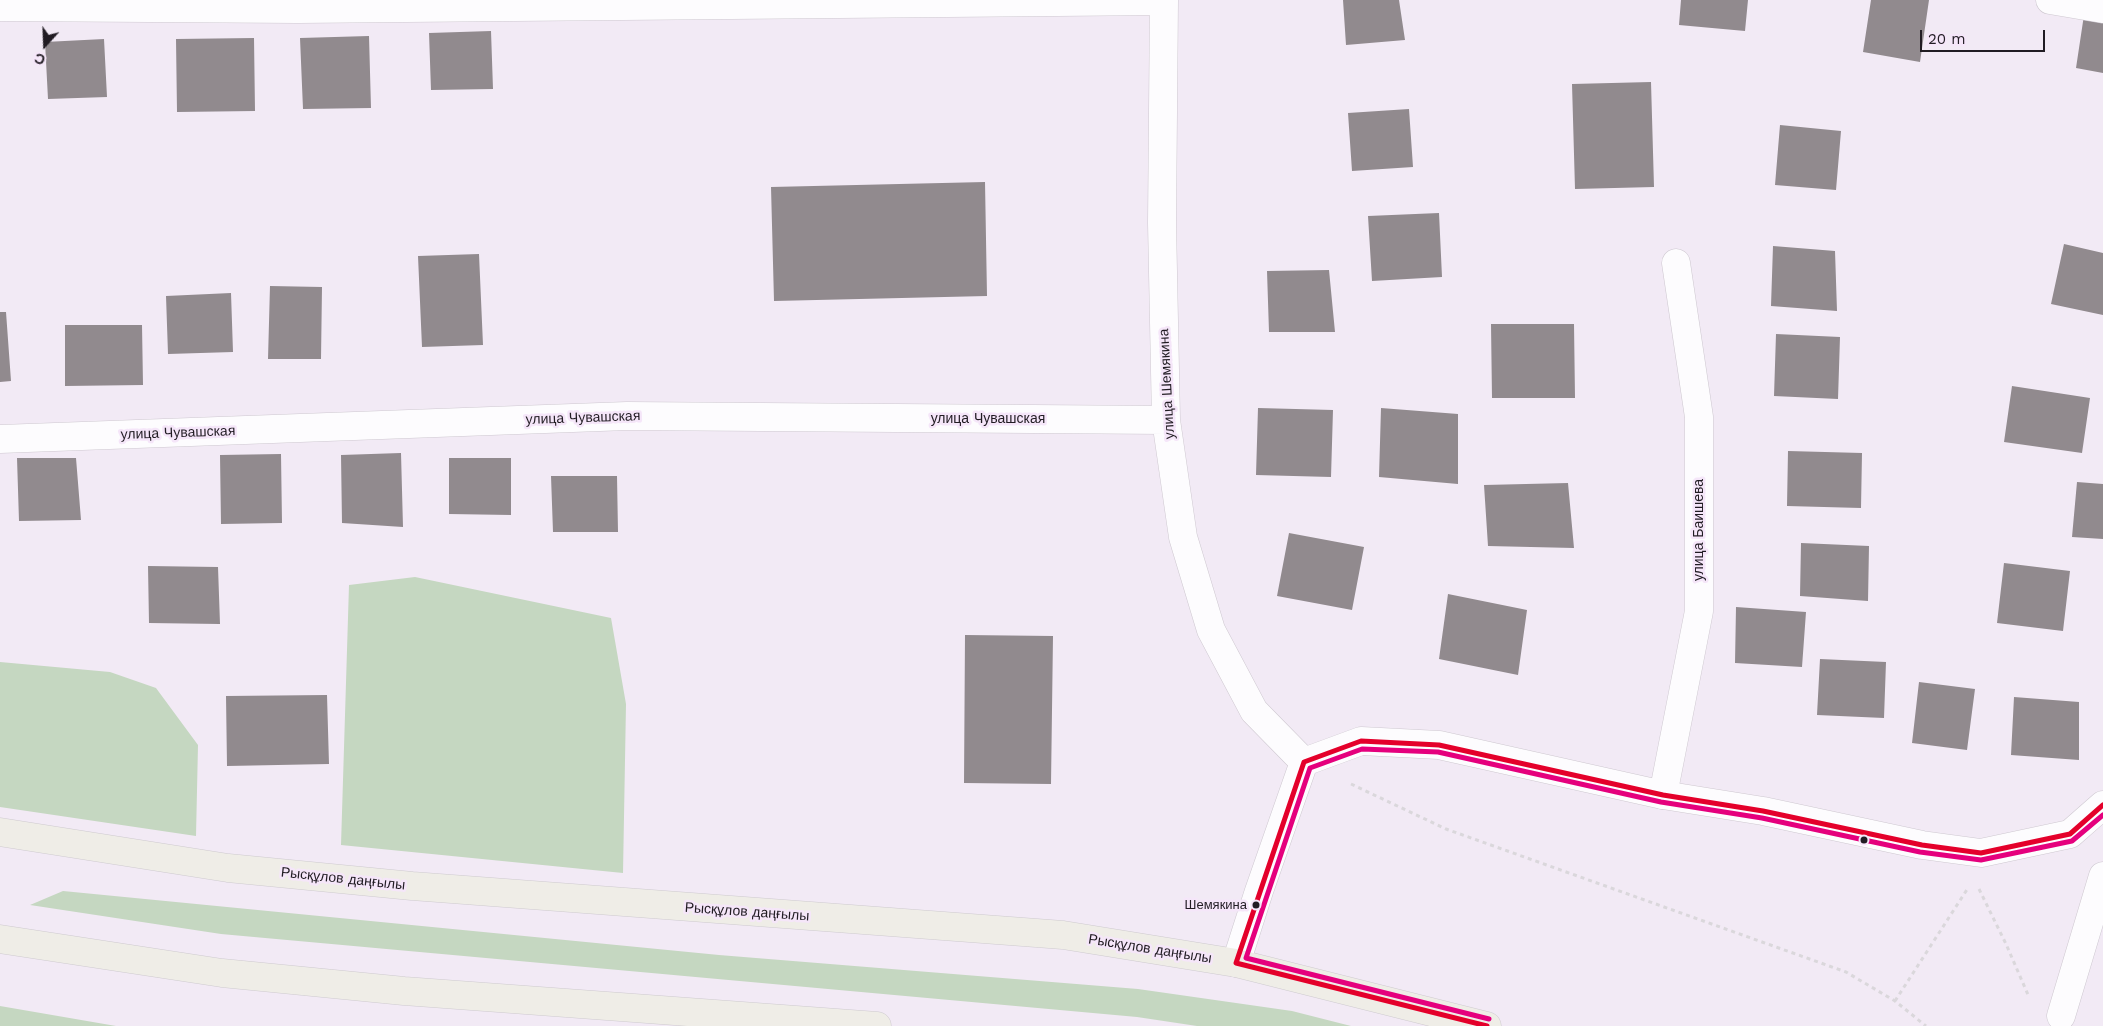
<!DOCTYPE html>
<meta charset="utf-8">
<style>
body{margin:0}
#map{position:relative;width:2103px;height:1026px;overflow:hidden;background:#f2eaf5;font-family:"Work Sans",sans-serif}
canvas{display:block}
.north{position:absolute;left:20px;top:20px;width:50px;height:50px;-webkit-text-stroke:4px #f5e6f9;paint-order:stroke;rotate:200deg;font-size:14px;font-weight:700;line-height:20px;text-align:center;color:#211c23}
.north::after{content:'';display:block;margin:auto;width:18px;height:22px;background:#211c23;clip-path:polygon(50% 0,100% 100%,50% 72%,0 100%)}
.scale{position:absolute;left:1920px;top:30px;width:125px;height:22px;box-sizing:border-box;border:2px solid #211c23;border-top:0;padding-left:6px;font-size:15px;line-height:18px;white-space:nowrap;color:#211c23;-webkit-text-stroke:4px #f5e6f9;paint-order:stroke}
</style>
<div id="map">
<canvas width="2103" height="1026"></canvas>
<div class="north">С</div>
<div class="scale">20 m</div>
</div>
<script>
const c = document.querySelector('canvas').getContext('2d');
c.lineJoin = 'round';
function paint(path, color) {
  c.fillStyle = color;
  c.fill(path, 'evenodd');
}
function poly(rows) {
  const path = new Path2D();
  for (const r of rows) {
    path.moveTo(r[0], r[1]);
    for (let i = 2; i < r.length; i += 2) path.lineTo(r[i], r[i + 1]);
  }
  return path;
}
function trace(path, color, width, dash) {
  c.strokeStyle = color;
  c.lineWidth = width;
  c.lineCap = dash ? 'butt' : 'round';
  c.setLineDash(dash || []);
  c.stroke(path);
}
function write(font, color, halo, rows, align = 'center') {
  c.font = font + ' "Work Sans",sans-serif';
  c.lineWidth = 5;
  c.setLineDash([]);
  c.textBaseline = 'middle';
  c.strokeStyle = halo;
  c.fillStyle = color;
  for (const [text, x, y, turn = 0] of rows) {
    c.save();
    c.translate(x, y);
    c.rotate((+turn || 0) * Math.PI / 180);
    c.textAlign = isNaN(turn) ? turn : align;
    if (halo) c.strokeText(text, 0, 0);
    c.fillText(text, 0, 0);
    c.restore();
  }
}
paint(poly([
 [415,577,611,618,626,704,623,873,341,845,349,585],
 [0,662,110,672,156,688,198,745,196,836,0,807],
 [63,891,719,955,1138,989,1292,1011,1351,1026,1197,1026,1137,1017,221,934,30,905],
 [0,1006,116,1026,0,1026]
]), '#c5d7c1');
paint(poly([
 [1343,0,1399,0,1405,40,1346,45],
 [1681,0,1748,0,1745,31,1679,25],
 [1871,0,1929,0,1920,62,1863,52],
 [2084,15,2103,18,2103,73,2076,68],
 [491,31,493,89,431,90,429,33],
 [369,36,371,108,303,109,300,38],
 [254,38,255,111,177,112,176,39],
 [104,39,107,97,48,99,45,42],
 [1651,82,1654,187,1575,189,1572,84],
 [1409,109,1413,167,1352,171,1348,113],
 [1780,125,1841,131,1836,190,1775,185],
 [985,182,987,296,774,301,771,187],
 [1439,213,1442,277,1372,281,1368,216],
 [2064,244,2103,253,2103,315,2051,304],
 [1773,246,1835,251,1837,311,1771,306],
 [479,254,483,345,422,347,418,256],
 [1329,270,1335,332,1269,332,1267,271],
 [270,286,322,287,321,359,268,359],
 [231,293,233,352,168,354,166,296],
 [0,312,6,312,11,381,0,382],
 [1491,324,1574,324,1575,398,1492,398],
 [65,325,142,325,143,385,65,386],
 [1776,334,1840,337,1838,399,1774,396],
 [2012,386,2090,398,2082,453,2004,442],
 [1258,408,1333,410,1331,477,1256,475],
 [1381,408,1458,414,1458,484,1379,477],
 [1788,451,1862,453,1861,508,1787,506],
 [401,453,403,527,342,523,341,455],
 [281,454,282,523,221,524,220,455],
 [17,458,76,458,81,520,19,521],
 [449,458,511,458,511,515,449,514],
 [551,476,617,476,618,532,553,532],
 [2077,482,2103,484,2103,539,2072,537],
 [1568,483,1574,548,1488,546,1484,485],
 [1289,533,1364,547,1352,610,1277,596],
 [1801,543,1869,546,1868,601,1800,596],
 [2004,563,2070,571,2063,631,1997,623],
 [148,566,218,567,220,624,149,623],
 [1448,594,1527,610,1518,675,1439,659],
 [1736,607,1806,612,1802,667,1735,663],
 [965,635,1053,636,1051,784,964,783],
 [1820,659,1886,662,1884,718,1817,715],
 [1919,682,1975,689,1967,750,1912,743],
 [327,695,329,764,227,766,226,696],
 [2014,697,2079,702,2079,760,2011,755]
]), '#918a8e');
const minor = poly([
 [1164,0,1162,223,1166,420,1183,537,1211,630,1254,711,1304,762],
 [2050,0,2103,9],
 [0,7,298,9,1164,1],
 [0,439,627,416,1166,420],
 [1663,795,1699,611,1699,417,1676,263],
 [2061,1016,2103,876]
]);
const tertiary = poly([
 [1236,963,1259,891,1304,762,1361,741,1439,745,1663,795,1763,811,1922,845,1981,853,2070,834,2103,805]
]);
const primary = poly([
 [0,832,228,868,412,886,1063,935,1236,963,1487,1026],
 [0,939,222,973,404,991,877,1026]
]);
trace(minor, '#cec8d0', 29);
trace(tertiary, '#cec8d0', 29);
trace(primary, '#cecacf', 29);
trace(poly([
 [1351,784,1446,829,1846,972,1895,1001,1926,1026],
 [1979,889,2006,944,2029,997],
 [1895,1001,1968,888]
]), '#dad7db', 3, [4, 4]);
trace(minor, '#fdfcfe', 28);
trace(tertiary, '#fdfcfe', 28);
trace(primary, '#efede7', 28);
trace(poly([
 [1487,1026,1236,963,1304,762,1361,741,1439,745,1663,795,1763,811,1922,845,1981,853,2070,834,2103,805]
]), '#e4002b', 5);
trace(poly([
 [1489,1019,1246,958,1310,768,1362,749,1438,752,1661,802,1762,818,1920,852,1981,860,2072,841,2103,815]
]), '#e5007d', 5);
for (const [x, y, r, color] of [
 [1864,840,4.5,"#211c23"],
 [1256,905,4.5,"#211c23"]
]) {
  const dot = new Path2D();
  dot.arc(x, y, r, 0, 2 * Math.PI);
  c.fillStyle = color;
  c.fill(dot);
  trace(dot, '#f5e6f9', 2);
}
write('13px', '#211c23', '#f5e6f9', [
 ["Шемякина",1247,905]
], 'right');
write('14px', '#211c23', '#f5e6f9', [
 ["улица Шемякина",1167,384,-93],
 ["улица Чувашская",583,418,-2],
 ["улица Чувашская",988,419],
 ["улица Чувашская",178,433,-2],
 ["улица Баишева",1699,530,-90],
 ["Рысқұлов даңғылы",343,879,6],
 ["Рысқұлов даңғылы",747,912,4],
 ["Рысқұлов даңғылы",1150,949,9]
]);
</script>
